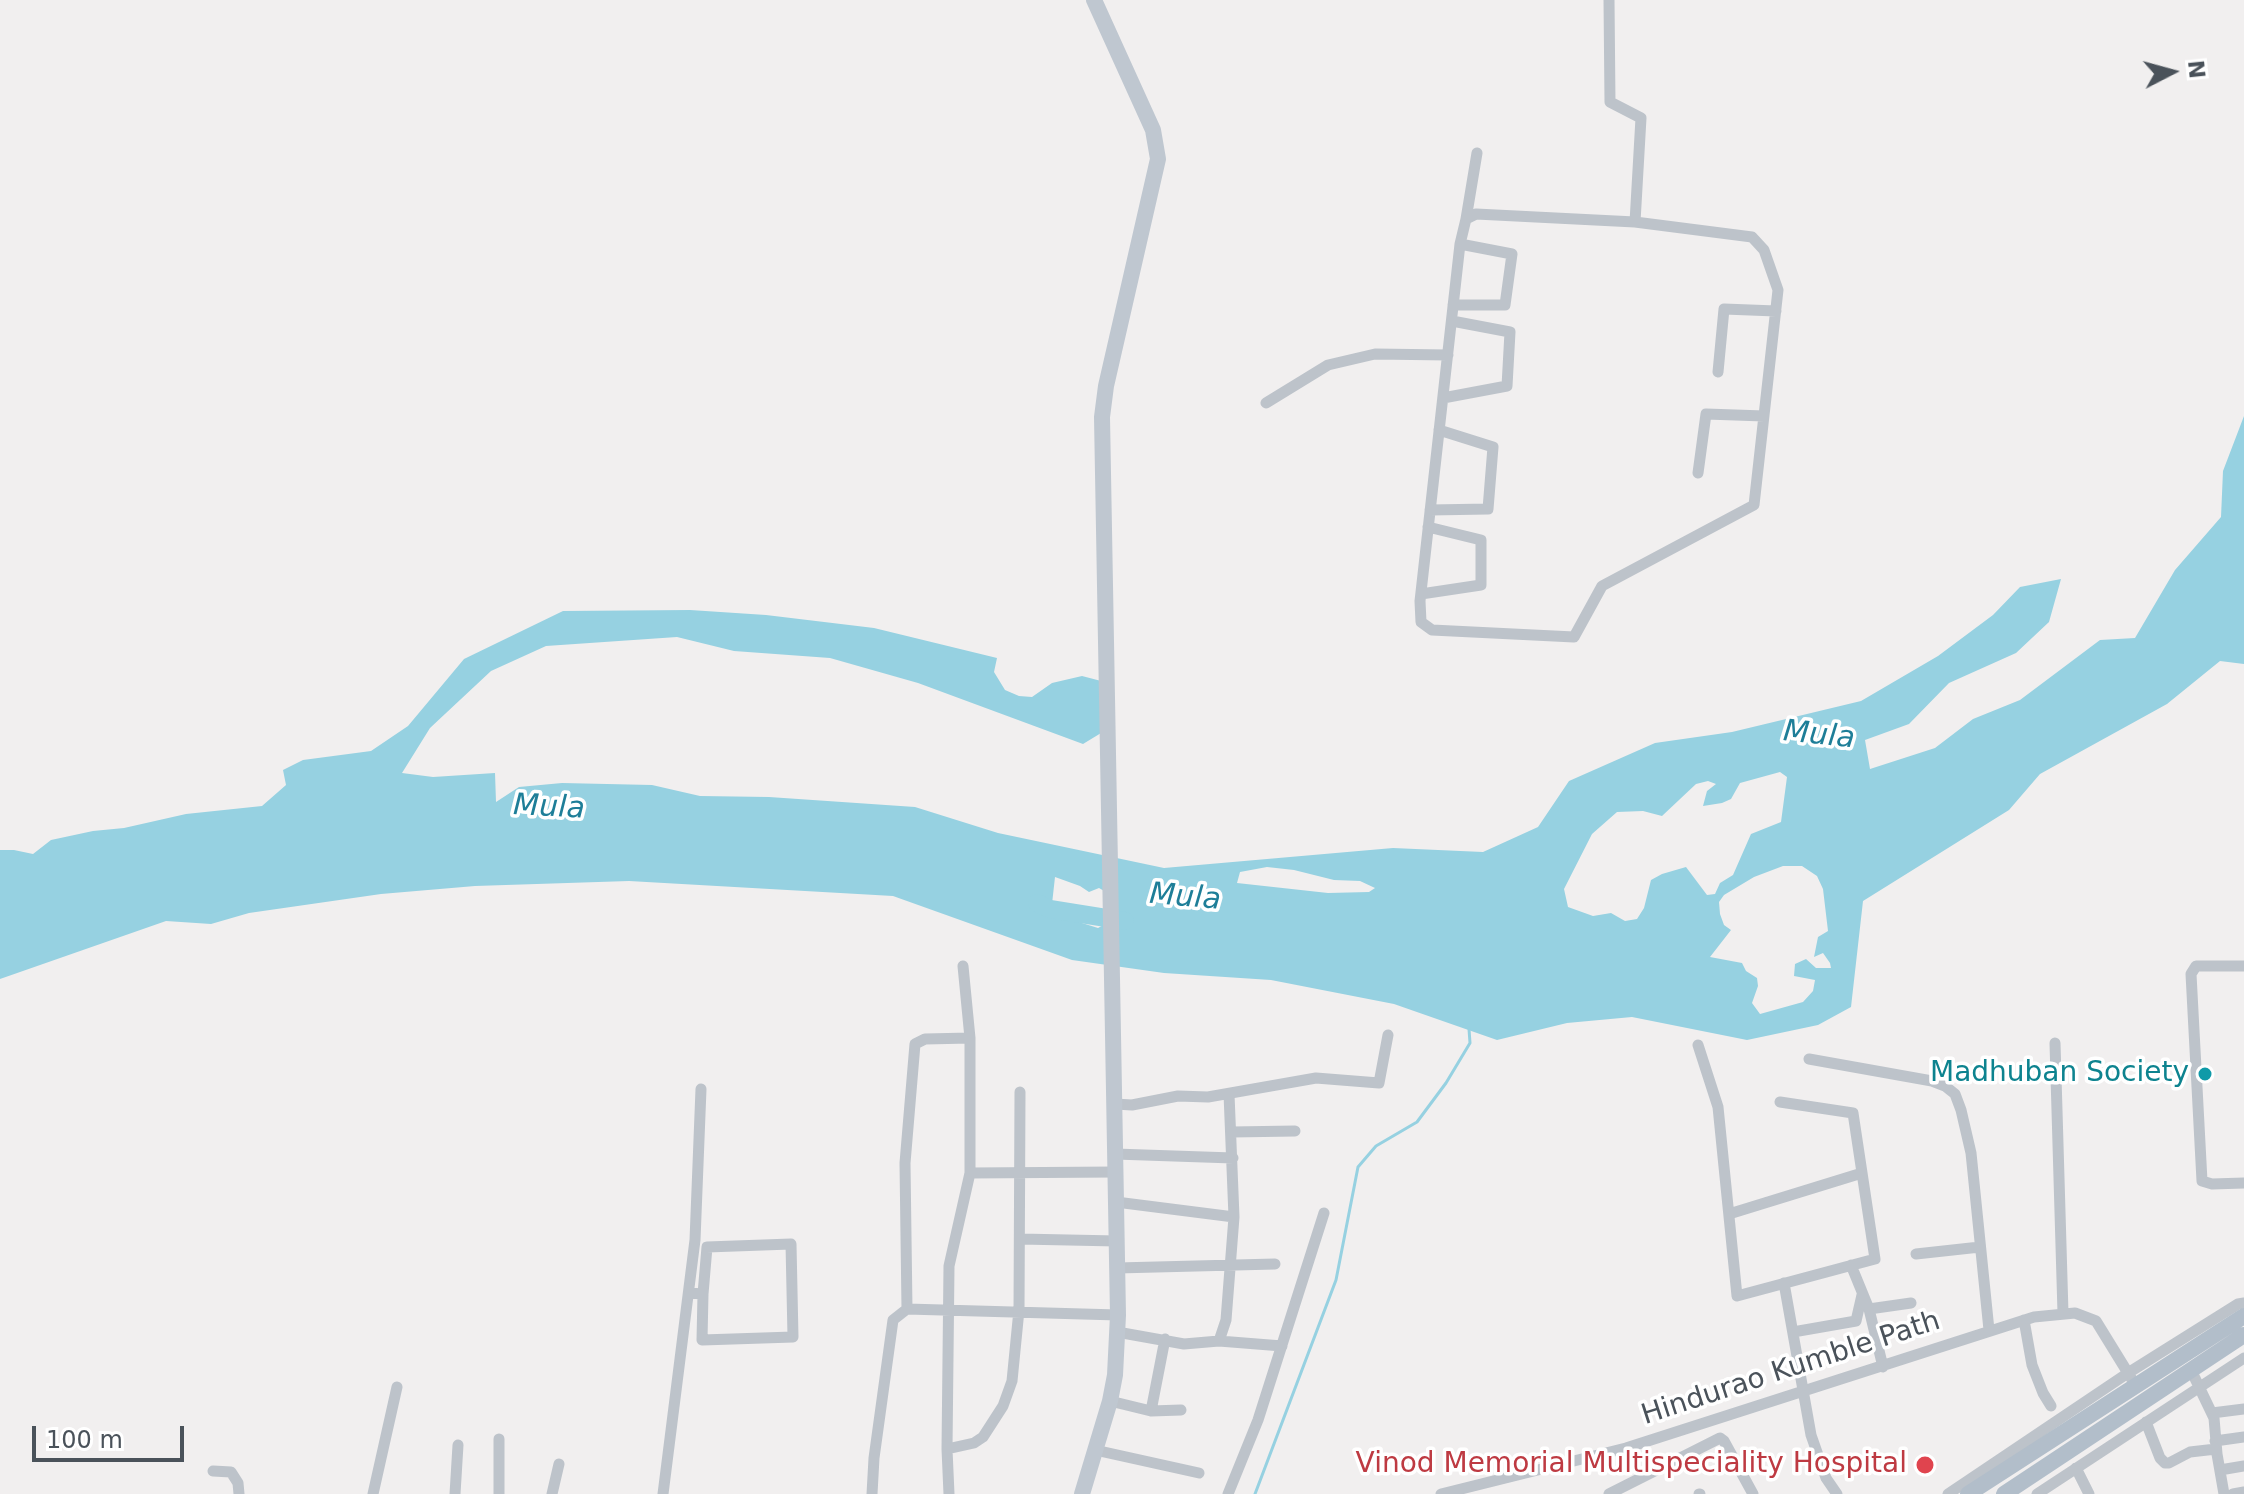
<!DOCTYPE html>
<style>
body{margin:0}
#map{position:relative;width:2244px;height:1494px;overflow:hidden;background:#f1efef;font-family:"DejaVu Sans",sans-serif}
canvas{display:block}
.north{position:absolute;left:2132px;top:32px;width:80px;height:80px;-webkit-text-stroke:6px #fff;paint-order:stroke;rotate:84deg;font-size:22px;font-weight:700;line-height:32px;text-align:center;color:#4a525a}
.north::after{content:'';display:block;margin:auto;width:28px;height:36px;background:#4a525a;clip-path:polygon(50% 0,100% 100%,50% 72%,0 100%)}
.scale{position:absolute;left:32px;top:1426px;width:152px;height:36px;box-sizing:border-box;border:4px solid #4a525a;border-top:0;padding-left:10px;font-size:24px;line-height:28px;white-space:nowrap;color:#4a525a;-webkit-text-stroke:6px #fff;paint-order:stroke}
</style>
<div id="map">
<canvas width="2244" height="1494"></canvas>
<div class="north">N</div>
<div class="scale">100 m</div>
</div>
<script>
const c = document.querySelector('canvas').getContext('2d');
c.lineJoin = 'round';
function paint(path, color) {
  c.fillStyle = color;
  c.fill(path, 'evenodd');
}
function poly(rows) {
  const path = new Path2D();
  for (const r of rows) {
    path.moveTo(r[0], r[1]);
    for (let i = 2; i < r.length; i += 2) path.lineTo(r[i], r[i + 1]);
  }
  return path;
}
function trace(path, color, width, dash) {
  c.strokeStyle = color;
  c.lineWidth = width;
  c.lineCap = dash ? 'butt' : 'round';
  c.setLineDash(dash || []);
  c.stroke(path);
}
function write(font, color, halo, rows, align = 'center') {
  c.font = font + ' "DejaVu Sans",sans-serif';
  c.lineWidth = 7;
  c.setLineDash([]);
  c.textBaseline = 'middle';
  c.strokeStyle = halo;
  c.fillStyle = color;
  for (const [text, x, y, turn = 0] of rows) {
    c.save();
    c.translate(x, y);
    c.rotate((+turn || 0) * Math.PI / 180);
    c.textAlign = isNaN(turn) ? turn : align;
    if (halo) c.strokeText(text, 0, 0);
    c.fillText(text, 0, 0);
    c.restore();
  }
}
paint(poly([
 [2244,416,2244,664,2220,661,2167,704,2040,774,2009,810,1863,901,1851,1007,1818,1025,1747,1040,1632,1017,1567,1023,1497,1040,1394,1004,1271,980,1164,973,1072,960,893,896,629,881,475,886,381,894,249,913,211,924,166,921,0,979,0,850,14,850,33,854,51,840,93,831,124,828,186,814,262,806,286,785,283,770,303,760,371,751,408,726,464,659,563,611,690,610,766,615,874,628,997,658,994,672,1005,690,1019,696,1032,697,1052,683,1082,676,1105,682,1106,730,1083,744,918,683,830,658,734,651,677,637,546,646,491,671,430,728,402,773,433,777,495,773,496,802,519,787,562,783,652,785,700,796,769,797,915,807,998,833,1164,868,1393,848,1483,852,1538,827,1569,781,1655,743,1732,732,1861,701,1938,656,1993,615,2020,587,2061,579,2049,622,2016,653,1949,683,1909,724,1865,740,1870,769,1935,748,1973,719,2020,700,2100,640,2135,638,2175,570,2221,517,2223,471],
 [1780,772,1787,777,1781,822,1751,834,1733,875,1720,883,1715,894,1707,895,1686,867,1662,874,1651,880,1644,908,1637,919,1625,921,1611,913,1593,916,1568,907,1564,889,1592,834,1617,812,1643,811,1662,816,1696,784,1708,781,1716,784,1707,791,1703,806,1722,803,1731,799,1740,783],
 [1783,866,1802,866,1817,876,1823,889,1828,931,1818,937,1814,957,1823,953,1830,963,1831,968,1816,968,1806,959,1795,964,1794,976,1815,980,1813,991,1803,1002,1760,1014,1752,1003,1758,986,1757,978,1746,971,1742,963,1710,957,1731,930,1724,925,1720,914,1719,902,1724,895,1754,877],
 [1267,867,1294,870,1334,880,1360,881,1375,888,1369,892,1328,893,1237,883,1240,872],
 [1055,877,1080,886,1089,892,1099,888,1113,896,1115,919,1098,928,1066,918,1052,904]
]), '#96d1e1');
trace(poly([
 [1255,1494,1336,1280,1358,1167,1376,1146,1417,1122,1446,1083,1470,1043,1469,1029]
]), '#96d1e1', 3);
trace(poly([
 [1037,903,1050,909,1125,921]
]), '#96d1e1', 18);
trace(poly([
 [1609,0,1610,102,1641,118,1635,222],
 [1476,214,1635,222,1752,237,1764,250,1778,290,1754,505,1602,586,1574,637,1432,630,1421,622,1420,601,1460,244,1466,219,1476,214],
 [1466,219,1477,153],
 [1453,305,1505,305,1512,254,1460,244],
 [1718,372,1724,309,1776,311],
 [1443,398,1507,386,1510,332,1452,321],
 [1266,403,1328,365,1375,354,1448,355],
 [1698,473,1706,414,1764,416],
 [1430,510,1488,509,1493,447,1439,430],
 [1421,594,1481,585,1481,540,1428,527],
 [2244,966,2196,966,2191,974,2202,1181,2212,1184,2244,1183],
 [2055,1043,2063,1313],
 [1698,1045,1718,1107,1737,1296,1875,1259,1853,1113,1780,1102],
 [1809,1059,1932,1081,1945,1086,1955,1094,1961,1110,1971,1153,1989,1330],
 [1115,1104,1132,1105,1178,1096,1208,1097,1316,1078,1379,1083,1388,1035],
 [1232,1132,1295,1131],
 [1115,1154,1233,1158],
 [970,1173,1116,1172],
 [1116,1202,1234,1217],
 [1729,1214,1862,1173],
 [1020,1239,1117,1241],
 [1916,1254,1980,1247],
 [1851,1265,1869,1309,1883,1367],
 [1117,1268,1275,1264],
 [1784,1283,1811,1435,1826,1478,1837,1494],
 [689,1293,703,1294,707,1247,791,1244,793,1337,702,1340,703,1294],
 [907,1309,1118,1315],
 [1869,1309,1911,1303],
 [2024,1320,2032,1365,2043,1393,2051,1406],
 [1117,1332,1184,1344,1219,1341,1282,1346],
 [1793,1332,1856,1321,1862,1295],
 [1219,1341,1226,1320,1234,1217,1229,1094],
 [2191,1370,2214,1418,2217,1454,2224,1494],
 [1110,1401,1151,1411,1181,1410],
 [1151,1411,1165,1339],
 [2212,1413,2244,1409],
 [2146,1422,2160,1458,2165,1463,2169,1463,2190,1452,2216,1449],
 [2215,1441,2244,1437],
 [947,1449,974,1443,983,1437,1003,1406,1012,1381,1019,1310,1020,1092],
 [1095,1450,1199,1473],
 [2076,1468,2089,1494],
 [2220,1470,2244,1466],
 [213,1471,231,1472,238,1483,239,1494],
 [373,1494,397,1387],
 [455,1494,458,1445],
 [499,1494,499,1439],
 [552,1494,559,1464],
 [663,1494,695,1240,701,1089],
 [872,1494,874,1458,893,1320,907,1309,905,1163,915,1044,925,1039,970,1038],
 [949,1494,947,1449,949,1266,970,1173,970,1038,963,966],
 [1228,1494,1258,1420,1324,1213],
 [1441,1494,1626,1448,2034,1317,2075,1313,2096,1321,2136,1386],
 [1609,1494,1720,1438,1724,1441,1753,1494],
 [1699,1494,1700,1494],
 [1948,1494,2128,1373,2238,1304,2244,1303],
 [2037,1494,2244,1358],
 [2233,1494,2244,1492]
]), '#bdc3ca', 11);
trace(poly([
 [1082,1494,1110,1401,1115,1375,1118,1315,1102,417,1106,386,1158,159,1153,130,1094,0]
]), '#bfc7d0', 16);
trace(poly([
 [1968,1494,2244,1316],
 [2004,1494,2244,1335]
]), '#b2beca', 16);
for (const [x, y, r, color] of [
 [2205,1074,8,"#0f9aa8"],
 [1925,1465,10,"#e0444e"]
]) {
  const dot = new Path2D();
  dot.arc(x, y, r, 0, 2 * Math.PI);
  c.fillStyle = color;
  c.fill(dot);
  trace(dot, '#fff', 3);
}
write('28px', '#0d838f', '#fff', [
 ["Madhuban Society",2189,1074]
], 'right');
write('28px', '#4a525a', '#fff', [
 ["Hindurao Kumble Path",1791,1369,-18]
]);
write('28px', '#be3a42', '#fff', [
 ["Vinod Memorial Multispeciality Hospital",1907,1465]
], 'right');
write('italic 30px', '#1e7e98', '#fff', [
 ["Mula",1819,736,6],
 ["Mula",549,808,3],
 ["Mula",1185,898,5]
]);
</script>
